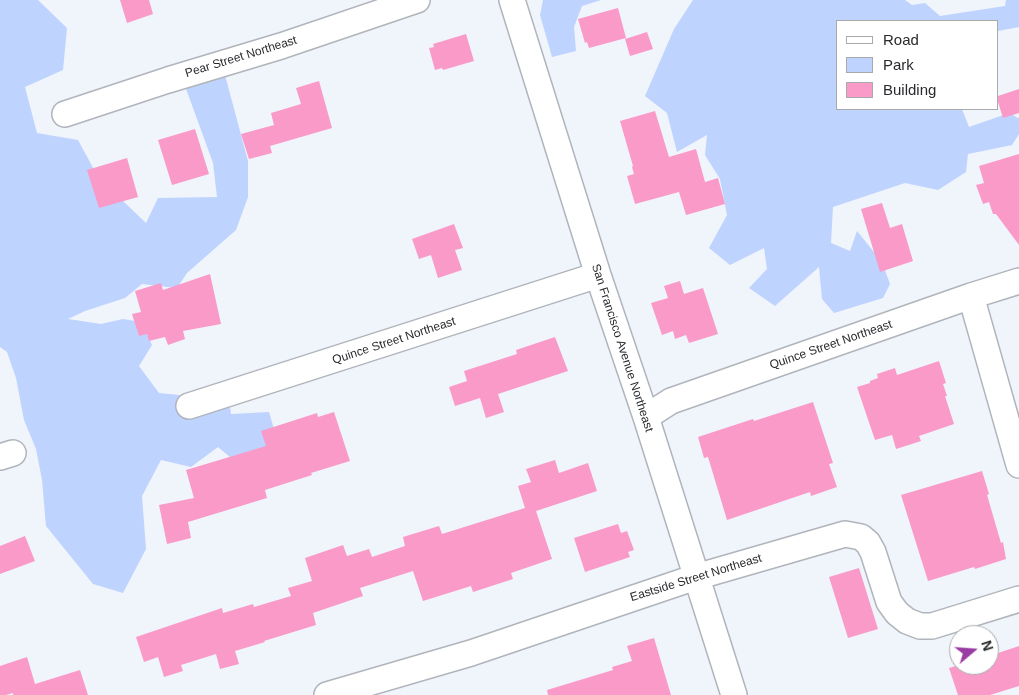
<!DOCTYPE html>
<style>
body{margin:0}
#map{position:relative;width:1019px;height:695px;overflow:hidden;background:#f0f4fb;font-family:Helvetica,sans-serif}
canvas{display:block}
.legend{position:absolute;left:836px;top:20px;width:162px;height:90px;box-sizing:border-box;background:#fff;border:1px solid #a9aaab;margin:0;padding:6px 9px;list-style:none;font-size:15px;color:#292a2d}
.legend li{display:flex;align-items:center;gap:10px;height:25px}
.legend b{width:25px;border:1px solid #a9aaab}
.north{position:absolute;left:949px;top:625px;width:50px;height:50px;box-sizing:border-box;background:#fff;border:1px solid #a9aaab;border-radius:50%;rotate:72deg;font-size:14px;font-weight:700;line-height:20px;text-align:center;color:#292a2d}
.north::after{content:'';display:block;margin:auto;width:18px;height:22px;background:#9b3ca5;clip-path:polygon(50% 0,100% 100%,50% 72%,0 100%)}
</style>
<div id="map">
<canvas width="1019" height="695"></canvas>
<ul class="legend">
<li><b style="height:6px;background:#fff"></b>Road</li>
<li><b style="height:14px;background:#bed3fe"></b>Park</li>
<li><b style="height:14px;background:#f99ac9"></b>Building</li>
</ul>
<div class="north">N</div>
</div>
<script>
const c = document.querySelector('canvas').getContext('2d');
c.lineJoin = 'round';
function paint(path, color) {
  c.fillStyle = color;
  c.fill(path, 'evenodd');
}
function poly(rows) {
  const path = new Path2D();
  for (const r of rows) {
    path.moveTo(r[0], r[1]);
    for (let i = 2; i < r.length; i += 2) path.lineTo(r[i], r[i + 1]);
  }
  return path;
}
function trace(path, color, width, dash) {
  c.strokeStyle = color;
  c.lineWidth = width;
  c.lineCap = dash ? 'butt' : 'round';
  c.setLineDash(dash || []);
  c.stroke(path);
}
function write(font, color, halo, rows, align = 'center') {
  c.font = font + ' Helvetica,sans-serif';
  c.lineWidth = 4.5;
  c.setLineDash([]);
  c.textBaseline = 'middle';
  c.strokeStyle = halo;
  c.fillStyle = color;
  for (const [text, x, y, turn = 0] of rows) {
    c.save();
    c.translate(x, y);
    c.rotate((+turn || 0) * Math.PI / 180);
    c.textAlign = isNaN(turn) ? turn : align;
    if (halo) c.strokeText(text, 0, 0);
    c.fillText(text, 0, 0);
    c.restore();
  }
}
paint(poly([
 [0,0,38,0,67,28,63,70,25,87,37,133,78,140,98,177,146,223,158,198,217,197,213,163,185,86,225,75,248,161,248,197,236,230,187,273,177,288,142,284,125,298,85,311,68,319,101,324,123,319,141,322,152,345,139,366,159,393,229,400,231,414,269,412,281,453,249,473,218,447,191,467,161,460,142,496,146,549,123,593,93,584,46,526,42,480,36,449,24,420,16,378,7,352,0,347],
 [543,0,601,0,582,6,574,27,576,51,552,57,540,15],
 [693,0,905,0,912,5,925,3,940,16,1005,6,1006,0,1019,0,1019,27,998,31,998,21,838,21,838,109,962,109,969,127,1009,113,1018,118,1019,117,1019,134,1012,145,968,154,966,172,938,190,905,183,833,207,831,243,850,251,857,231,882,262,890,284,883,298,834,313,822,299,819,267,775,306,749,288,767,269,764,248,730,265,709,248,727,215,720,179,705,155,707,135,677,152,667,113,645,96,674,29]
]), '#bed3fe');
paint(poly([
 [120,0,149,0,153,14,127,23],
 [618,8,626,38,589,48,587,42,585,43,578,19],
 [647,32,653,49,630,56,625,39],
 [466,34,474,61,443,70,442,68,435,70,429,48,434,47,433,44],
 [319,81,332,128,270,146,272,153,249,159,241,134,274,125,271,113,301,104,296,88],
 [1019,89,1019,113,1003,118,998,102,998,96],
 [655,111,669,157,696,149,705,182,718,178,725,204,686,215,679,192,635,204,627,176,634,174,632,167,633,166,620,121],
 [195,129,209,174,172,185,158,140],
 [1019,154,1019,245,996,214,993,214,989,202,983,204,976,185,984,183,979,166],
 [127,158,138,197,99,208,87,170],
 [882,203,890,228,902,224,913,261,880,272,861,209],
 [454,224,463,248,455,250,462,270,438,278,431,255,419,259,412,239],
 [210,274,221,324,183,331,185,339,168,345,165,337,149,341,147,334,139,336,132,314,141,312,135,291,161,283,163,290],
 [680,281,684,294,703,288,718,334,689,343,686,335,675,339,673,331,662,335,651,303,668,298,664,286],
 [555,337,568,371,498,394,504,412,486,418,480,398,455,406,449,387,467,381,464,371,517,354,516,350],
 [939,361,946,383,943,384,947,396,945,396,954,424,919,436,921,441,896,449,892,435,875,440,857,387,870,383,870,381,878,378,877,374,895,368,897,375],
 [813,402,833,463,829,464,837,487,811,496,810,492,727,520,708,457,704,458,698,437,753,419,754,421],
 [334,412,350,461,311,473,312,475,265,490,267,498,188,522,191,538,167,544,159,505,194,498,186,470,266,446,261,431,317,413,318,417],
 [555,460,559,473,588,463,597,491,536,511,552,559,511,573,513,579,473,592,471,586,423,601,413,571,360,588,363,596,313,613,316,625,264,641,265,642,235,651,239,664,220,669,216,654,181,665,183,671,164,677,158,657,144,662,136,637,222,608,223,613,253,604,254,607,291,596,288,588,312,581,305,558,343,545,347,556,369,549,372,557,405,546,403,537,439,526,442,534,525,508,518,486,531,482,526,469],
 [982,471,989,494,987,495,1001,543,1003,542,1006,559,975,569,974,567,928,581,901,495],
 [618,524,621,533,627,531,634,550,628,552,630,557,585,572,574,538],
 [25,536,35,561,0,574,0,546],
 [859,568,878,629,848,638,829,577],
 [654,638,671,695,548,695,547,690,613,670,612,667,632,661,627,646],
 [1019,646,1019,686,990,695,958,695,949,668,959,665,989,665,989,656],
 [27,657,35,684,80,670,88,695,13,695,13,693,6,695,0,695,0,666]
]), '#f99ac9');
const minor = poly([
 [512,0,598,275,646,417,734,695],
 [65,114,168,80,281,46,417,0],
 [971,296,1019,465],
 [189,406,598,275],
 [646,417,671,401,971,296,1019,281],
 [0,457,13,453],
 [327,695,471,653,696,577,845,534,861,537,868,543,873,552,889,602,897,613,907,621,920,626,932,626,1019,599]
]);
trace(minor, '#b0b4bb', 28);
trace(minor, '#fff', 25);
write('12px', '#292a2d', '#fff', [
 ["Pear Street Northeast",241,57,-17],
 ["Quince Street Northeast",394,341,-18],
 ["Quince Street Northeast",831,345,-19],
 ["San Francisco Avenue Northeast",622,348,72],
 ["Eastside Street Northeast",696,578,-17]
]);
</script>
